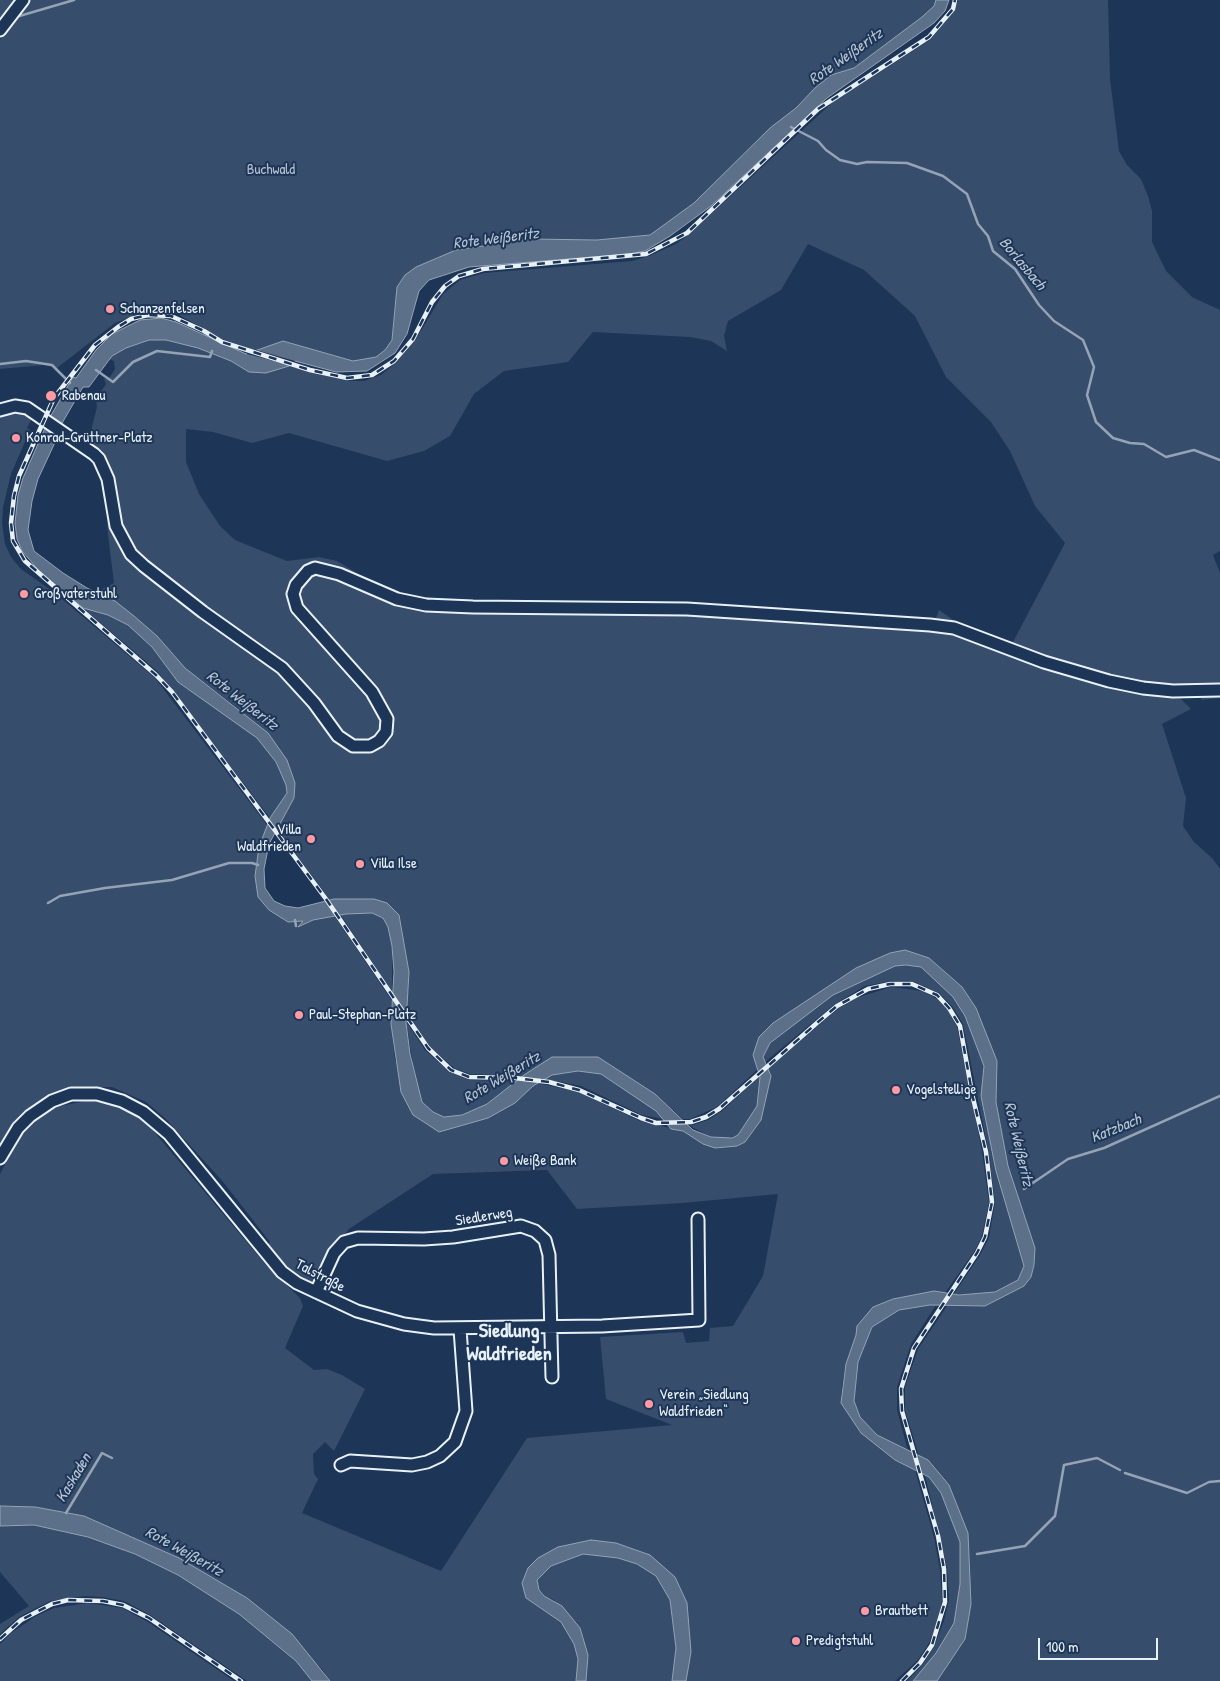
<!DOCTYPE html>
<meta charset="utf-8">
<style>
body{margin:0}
#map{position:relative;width:1220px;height:1681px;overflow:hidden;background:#1d3557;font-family:"Patrick Hand",sans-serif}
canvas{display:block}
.scale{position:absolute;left:1038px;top:1638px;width:120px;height:22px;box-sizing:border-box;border:2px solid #e8f1f8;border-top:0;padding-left:6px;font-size:15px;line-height:18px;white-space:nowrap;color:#e8f1f8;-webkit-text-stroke:4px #1d3557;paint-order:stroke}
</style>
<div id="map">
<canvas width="1220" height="1681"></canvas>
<div class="scale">100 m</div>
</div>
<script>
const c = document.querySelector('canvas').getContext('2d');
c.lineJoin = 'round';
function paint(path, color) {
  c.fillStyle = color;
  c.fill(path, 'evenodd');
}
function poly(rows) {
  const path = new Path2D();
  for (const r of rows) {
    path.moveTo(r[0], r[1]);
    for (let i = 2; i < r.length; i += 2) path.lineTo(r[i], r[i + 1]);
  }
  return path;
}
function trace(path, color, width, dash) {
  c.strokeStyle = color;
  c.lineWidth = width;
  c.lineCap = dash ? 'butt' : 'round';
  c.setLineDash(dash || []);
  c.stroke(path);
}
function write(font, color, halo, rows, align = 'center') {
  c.font = font + ' "Patrick Hand",sans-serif';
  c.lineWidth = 4;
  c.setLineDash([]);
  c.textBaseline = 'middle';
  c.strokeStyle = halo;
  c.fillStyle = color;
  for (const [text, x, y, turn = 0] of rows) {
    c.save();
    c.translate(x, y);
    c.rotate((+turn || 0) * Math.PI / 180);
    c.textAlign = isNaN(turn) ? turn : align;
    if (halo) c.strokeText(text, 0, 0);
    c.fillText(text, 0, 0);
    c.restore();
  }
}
paint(poly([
 [0,0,936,0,934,6,922,17,854,68,831,75,815,88,796,108,770,128,694,203,650,235,597,240,531,239,456,250,416,268,405,275,397,286,392,339,385,350,376,357,353,361,283,341,258,351,222,339,170,310,145,311,115,323,57,368,44,365,0,369,0,40,6,31,0,26],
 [958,0,1108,0,1110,79,1119,151,1127,165,1141,179,1148,196,1152,211,1152,242,1166,271,1192,297,1220,310,1220,551,1213,555,1220,573,1220,698,1201,700,1202,696,1178,696,1191,709,1162,724,1186,798,1183,826,1194,842,1212,858,1220,869,1220,1681,937,1681,965,1639,971,1604,968,1533,949,1485,928,1460,919,1456,905,1410,905,1387,918,1349,947,1306,985,1306,1024,1286,1031,1277,1034,1265,1035,1248,1008,1166,996,1102,997,1061,962,987,929,958,905,950,856,968,773,1023,759,1037,753,1055,758,1069,717,1107,690,1119,683,1119,655,1094,598,1057,552,1058,523,1076,470,1074,454,1068,429,1046,407,1012,409,972,399,915,374,899,330,900,277,829,294,798,295,783,238,708,185,668,115,601,96,592,114,583,108,535,104,458,88,443,97,407,96,399,106,384,104,379,110,377,115,369,114,361,109,359,112,356,126,348,149,340,166,340,198,348,231,361,250,372,266,373,289,366,347,381,364,381,381,375,397,362,416,339,443,294,460,280,484,273,632,261,649,256,676,244,688,235,833,102,930,40,955,10],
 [808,244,864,270,915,316,946,377,991,422,1010,451,1035,506,1065,543,1013,642,956,622,939,610,936,618,927,619,655,601,443,601,410,596,383,589,337,561,319,557,287,561,235,540,220,526,199,494,186,462,186,429,213,432,252,443,289,433,387,461,424,451,450,436,474,394,504,371,568,362,593,332,690,337,711,341,727,351,724,336,728,321,781,290],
 [0,413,21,413,32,418,27,428,30,430,11,474,3,507,2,523,5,544,11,557,21,569,55,593,155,678,267,825,258,897,269,910,288,922,303,921,298,927,313,920,334,915,392,1001,391,1024,395,1060,439,1132,488,1118,537,1083,579,1092,640,1121,683,1131,703,1144,715,1148,737,1146,745,1142,771,1076,768,1068,839,1008,856,998,891,987,923,991,937,999,947,1009,957,1027,982,1151,989,1203,982,1236,974,1252,945,1293,934,1291,893,1299,873,1307,856,1335,846,1364,842,1385,841,1403,895,1460,915,1470,934,1537,940,1570,942,1600,939,1620,929,1643,918,1660,895,1681,686,1681,691,1652,675,1577,616,1543,538,1558,526,1598,561,1622,574,1644,578,1659,576,1681,330,1681,322,1669,247,1598,179,1558,84,1516,35,1507,0,1506,0,1174,23,1130,55,1107,96,1099,127,1107,141,1116,266,1265,300,1298,303,1306,285,1348,314,1370,327,1369,342,1375,365,1389,334,1451,325,1442,313,1454,314,1474,318,1479,302,1513,441,1571,527,1438,672,1425,606,1399,600,1337,683,1332,686,1343,709,1341,710,1328,733,1326,763,1276,778,1194,683,1203,577,1209,547,1170,433,1174,349,1229,327,1256,319,1278,311,1284,305,1284,281,1263,267,1246,270,1242,224,1183,166,1119,146,1102,112,1087,79,1087,43,1099,14,1127,0,1146],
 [83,608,108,615,128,625,152,647,178,682,258,738,276,762,286,785,287,793,270,818,157,671],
 [372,913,383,918,388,927,392,946,392,992,340,914],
 [906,965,921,967,953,997,965,1016,984,1066,981,1096,996,1171,1024,1266,1018,1280,995,1292,974,1295,954,1294,980,1255,989,1238,995,1202,988,1149,963,1024,952,1006,939,993,912,981,890,981,865,986,835,1004,765,1062,763,1057,770,1043,779,1034,833,995,895,966],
 [406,1021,425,1050,450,1072,469,1080,518,1081,487,1104,462,1115,444,1117,433,1112,422,1103,416,1083],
 [578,1071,601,1074,656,1111,663,1119,642,1115,581,1086,545,1079,553,1075],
 [760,1076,757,1106,738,1135,725,1139,711,1137,690,1126,708,1120,722,1111],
 [930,1305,936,1305,911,1344,897,1387,897,1410,908,1451,877,1435,860,1417,854,1401,858,1362,872,1327,899,1310],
 [925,1475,929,1477,941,1493,960,1542,960,1584,954,1623,936,1653,913,1681,907,1681,923,1664,934,1646,944,1621,949,1600,947,1568],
 [34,1525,88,1537,135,1554,178,1575,239,1614,296,1661,312,1681,247,1681,150,1615,124,1601,102,1597,85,1596,50,1601,19,1617,0,1634,0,1624,29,1606,0,1572,0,1526],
 [583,1554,618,1558,637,1564,656,1576,670,1600,676,1648,672,1681,586,1681,588,1655,554,1600,544,1596,539,1590,537,1580,551,1566],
 [88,1603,122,1608,148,1622,234,1681,0,1681,0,1644,11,1633,36,1616,54,1608]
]), '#374d6c');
const water = poly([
 [936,0,949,0,945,11,934,23,827,98,711,206,670,236,645,251,629,254,469,267,429,280,419,291,407,334,395,353,367,371,336,372,295,361,289,366,266,373,249,372,231,361,198,348,166,340,149,340,126,348,112,356,89,387,83,387,61,425,50,417,73,377,76,378,96,350,112,334,140,320,161,318,176,322,246,354,283,341,353,361,376,357,385,350,392,340,397,287,405,275,416,267,456,250,531,239,597,240,650,235,694,203,770,128,796,108,815,88,831,75,854,68,922,17,934,6,936,0],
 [45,428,58,436,38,479,32,501,28,530,34,551,63,573,87,588,115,601,134,616,157,636,185,668,268,733,287,760,295,783,294,798,269,844,264,869,265,888,274,901,285,906,298,908,334,899,374,899,387,903,399,915,409,972,406,1023,410,1054,422,1102,433,1112,444,1117,462,1115,487,1104,524,1075,552,1057,598,1057,655,1094,693,1130,711,1137,732,1138,738,1135,757,1106,760,1077,753,1055,759,1037,773,1023,856,968,890,953,905,950,929,958,962,987,976,1008,997,1061,996,1102,1008,1166,1035,1248,1034,1265,1031,1277,1024,1286,985,1306,930,1305,899,1310,872,1327,858,1362,854,1401,860,1417,877,1435,928,1460,949,1485,968,1533,971,1604,965,1639,937,1681,913,1681,936,1653,954,1623,960,1584,960,1542,941,1493,929,1477,895,1460,861,1433,841,1403,846,1364,856,1335,857,1326,873,1307,893,1299,934,1291,959,1295,995,1292,1018,1280,1024,1266,996,1171,981,1096,984,1066,965,1016,953,997,921,967,906,965,895,966,833,995,770,1043,763,1057,771,1076,761,1120,745,1142,737,1146,715,1148,703,1144,683,1131,671,1129,656,1111,601,1074,578,1071,552,1075,533,1086,515,1103,488,1118,439,1132,427,1124,413,1115,401,1092,391,1024,394,972,392,946,388,927,383,918,372,913,346,914,313,920,298,927,303,921,288,922,269,910,258,897,255,876,259,847,270,818,287,793,286,785,276,762,257,738,178,682,152,647,128,625,108,615,83,608,41,573,22,551,17,539,15,523,18,495,23,478,45,428],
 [0,1506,35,1507,84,1516,179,1558,247,1598,292,1634,330,1681,312,1681,296,1661,239,1614,178,1575,135,1554,88,1537,34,1525,0,1526,0,1506],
 [591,1540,616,1543,650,1555,675,1577,687,1603,691,1652,686,1681,672,1681,676,1648,670,1600,656,1576,637,1564,618,1558,583,1554,551,1566,537,1580,539,1590,544,1596,562,1606,580,1628,588,1655,586,1681,576,1681,578,1659,574,1644,561,1622,526,1598,522,1583,528,1568,538,1558,558,1547,591,1540]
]);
paint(water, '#5d7089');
trace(water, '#95a4b5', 1);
paint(poly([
 [253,349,295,361,293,366,247,354,247,351]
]), '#1d3557');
trace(poly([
 [16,17,74,0],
 [791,127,818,141,826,150,840,160,857,164,867,162,907,163,943,176,967,194,978,224,988,236,993,251,1015,269,1039,305,1054,321,1083,340,1094,367,1087,395,1096,422,1113,438,1130,443,1144,444,1166,457,1194,450,1220,460],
 [0,364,26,361,52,365,70,383],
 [96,370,113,382,133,362,157,351,210,357,212,351],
 [48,903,60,896,105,888,172,880,229,863,252,863,258,865],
 [295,920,296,926],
 [1024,1189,1068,1159,1104,1148,1220,1096],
 [1125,1473,1187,1493,1209,1482,1220,1481],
 [66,1513,102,1453,112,1458],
 [977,1554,1025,1546,1055,1516,1064,1465,1097,1458,1120,1470]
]), '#95a4b5', 2.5);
const minor = poly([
 [0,30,23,0],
 [0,410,15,406,27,408,94,454,99,459,108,479,116,526,131,554,144,566,203,612,282,668,314,703,338,736,353,746,370,746,379,741,386,732,387,719,372,692,297,608,293,594,296,585,308,571,315,568,339,574,397,599,426,605,473,607,687,609,930,625,954,628,1044,662,1109,681,1143,688,1173,691,1220,690],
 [0,1158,18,1128,30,1116,52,1101,71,1094,97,1094,122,1101,143,1112,169,1134,282,1272,297,1283,357,1311,404,1324,434,1328,602,1326,699,1320,698,1219],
 [316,1292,334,1253,344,1242,358,1238,424,1239,453,1237,521,1226,535,1231,545,1240,549,1255,552,1377],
 [341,1465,350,1461,412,1465,427,1462,440,1456,455,1442,466,1411,460,1329]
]);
trace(minor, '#e8f1f8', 15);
trace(minor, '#1d3557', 11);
const rail = poly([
 [0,1639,21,1620,52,1604,68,1600,103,1601,123,1605,149,1618,241,1681],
 [902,1681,920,1663,932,1645,945,1602,944,1569,938,1536,902,1411,901,1389,914,1348,977,1253,985,1237,992,1202,986,1152,973,1098,960,1026,949,1008,937,995,912,984,890,984,868,989,837,1006,818,1022,719,1109,706,1117,691,1122,656,1123,641,1118,579,1090,549,1082,515,1078,469,1077,451,1070,428,1048,326,899,172,692,156,675,25,561,13,541,11,523,14,496,19,476,54,398,95,345,118,327,131,319,148,315,171,316,204,331,222,342,310,370,347,378,372,375,394,361,413,339,432,302,445,286,459,276,483,269,646,254,687,233,818,109,929,37,953,9,955,0]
]);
trace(rail, '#e8f1f8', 4.5);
trace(rail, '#1d3557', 2.5, [8]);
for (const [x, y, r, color] of [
 [110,309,5,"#ff9aa2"],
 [51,396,6,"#ff9aa2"],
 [16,438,5,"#ff9aa2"],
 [24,594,5,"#ff9aa2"],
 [311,839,5,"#ff9aa2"],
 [360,864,5,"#ff9aa2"],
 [299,1015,5,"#ff9aa2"],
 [896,1090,5,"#ff9aa2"],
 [504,1161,5,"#ff9aa2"],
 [649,1404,5,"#ff9aa2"],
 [865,1611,5,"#ff9aa2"],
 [796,1641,5,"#ff9aa2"]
]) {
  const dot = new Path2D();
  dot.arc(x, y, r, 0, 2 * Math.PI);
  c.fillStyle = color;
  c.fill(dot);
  trace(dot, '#1d3557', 2);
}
write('15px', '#b3c0ce', '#1d3557', [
 ["Buchwald",271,170]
]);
write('15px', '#e8f1f8', '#1d3557', [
 ["Schanzenfelsen",120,309],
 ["Rabenau",62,396],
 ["Konrad-Grüttner-Platz",26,438],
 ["Großvaterstuhl",34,594],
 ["Villa",301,830,"right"],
 ["Waldfrieden",301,847,"right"],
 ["Villa Ilse",370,864],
 ["Paul-Stephan-Platz",309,1015],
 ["Vogelstellige",906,1090],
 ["Weiße Bank",514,1161],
 ["Verein „Siedlung",659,1395],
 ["Waldfrieden“",659,1412],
 ["Brautbett",875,1611],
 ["Predigtstuhl",806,1641]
], 'left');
write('15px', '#e8f1f8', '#1d3557', [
 ["Siedlerweg",484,1217,-9],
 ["Talstraße",320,1276,28]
]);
write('italic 16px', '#b7c4d1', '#1d3557', [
 ["Rote Weißeritz",846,57,-35],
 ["Rote Weißeritz",496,239,-7],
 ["Borlasbach",1022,264,50],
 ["Rote Weißeritz",242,701,38],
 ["Rote Weißeritz",502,1078,-31],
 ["Katzbach",1116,1129,-22],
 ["Rote Weißeritz",1018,1144,77],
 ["Kaskaden",74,1478,-59],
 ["Rote Weißeritz",184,1552,29]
]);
write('bold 20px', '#e8f1f8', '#1d3557', [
 ["Siedlung",509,1332],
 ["Waldfrieden",509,1355]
]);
</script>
